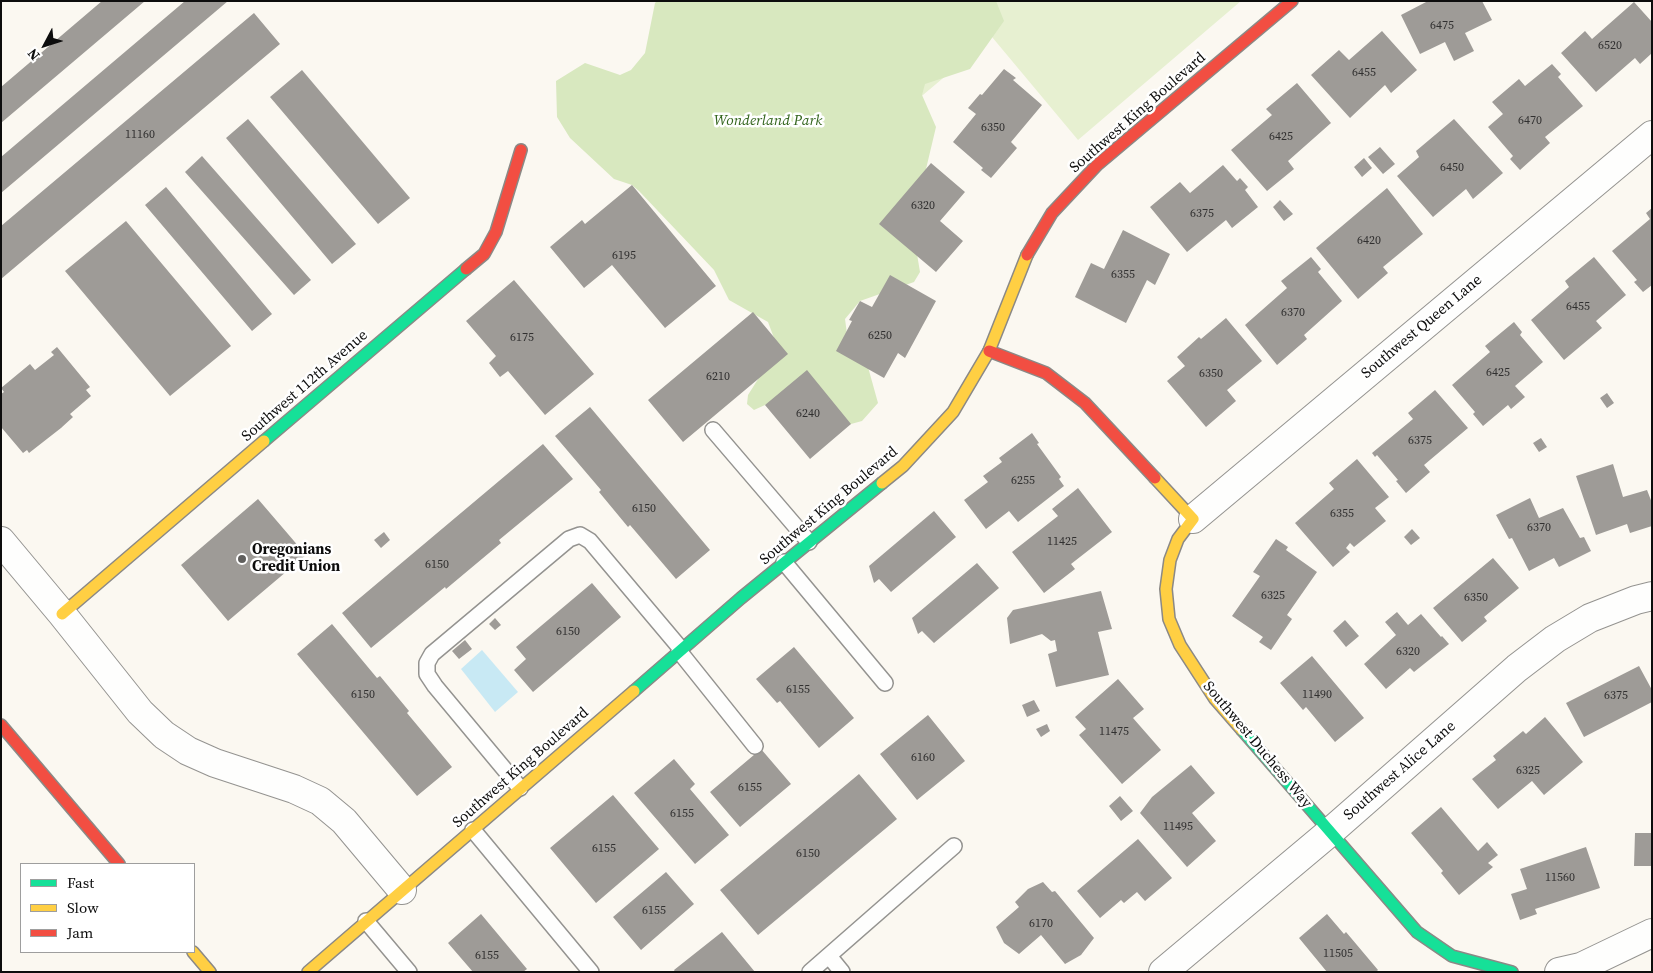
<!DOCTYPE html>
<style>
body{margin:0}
#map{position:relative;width:1653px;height:973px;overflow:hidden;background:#fbf8f1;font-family:"Source Serif 4",serif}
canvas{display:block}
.frame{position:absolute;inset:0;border:2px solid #0d0d0d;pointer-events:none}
.legend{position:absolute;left:20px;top:863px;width:175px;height:90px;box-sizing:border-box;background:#fff;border:1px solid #9e9e9e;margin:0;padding:6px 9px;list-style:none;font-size:15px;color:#0d0d0d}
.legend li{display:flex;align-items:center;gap:10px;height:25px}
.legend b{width:25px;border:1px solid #9e9e9e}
.north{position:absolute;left:20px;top:20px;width:50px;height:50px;-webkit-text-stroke:4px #fff;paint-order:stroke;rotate:230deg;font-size:14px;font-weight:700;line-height:20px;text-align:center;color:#0d0d0d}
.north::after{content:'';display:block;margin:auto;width:18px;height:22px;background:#0d0d0d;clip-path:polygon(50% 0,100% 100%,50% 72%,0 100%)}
</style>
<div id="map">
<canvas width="1653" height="973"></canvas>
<div class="frame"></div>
<ul class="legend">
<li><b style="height:6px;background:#16e098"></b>Fast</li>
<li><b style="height:6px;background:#ffcf43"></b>Slow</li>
<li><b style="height:6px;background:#f24e42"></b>Jam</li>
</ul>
<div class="north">N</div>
</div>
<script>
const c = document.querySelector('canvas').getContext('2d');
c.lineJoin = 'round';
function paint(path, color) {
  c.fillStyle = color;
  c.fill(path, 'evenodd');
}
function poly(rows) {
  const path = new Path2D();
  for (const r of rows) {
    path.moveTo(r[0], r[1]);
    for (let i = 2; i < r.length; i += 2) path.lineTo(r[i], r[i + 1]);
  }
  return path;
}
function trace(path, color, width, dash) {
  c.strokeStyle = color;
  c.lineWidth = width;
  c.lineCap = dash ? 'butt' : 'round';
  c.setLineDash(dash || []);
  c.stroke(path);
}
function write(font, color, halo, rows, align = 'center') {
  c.font = font + ' "Source Serif 4",serif';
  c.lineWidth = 5;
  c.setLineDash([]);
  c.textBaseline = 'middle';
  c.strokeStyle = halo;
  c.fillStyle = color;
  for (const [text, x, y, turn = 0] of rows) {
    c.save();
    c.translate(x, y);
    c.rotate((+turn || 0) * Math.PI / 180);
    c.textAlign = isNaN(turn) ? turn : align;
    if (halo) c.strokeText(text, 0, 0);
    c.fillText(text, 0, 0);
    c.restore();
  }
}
paint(poly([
 [732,1,1241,1,1078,140,992,37,892,121]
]), '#e7f0d1');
paint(poly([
 [657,1,996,1,1004,21,970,69,925,84,922,95,936,127,926,169,930,210,917,254,920,272,914,282,860,301,845,319,849,349,868,367,878,403,862,421,851,424,840,429,798,390,754,410,747,404,748,395,772,357,774,338,768,322,729,300,714,270,639,191,632,185,614,179,570,138,557,117,556,81,585,63,620,75,631,70,645,53,655,3]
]), '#d8e8bf');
paint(poly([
 [482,650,518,692,495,712,461,669]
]), '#c8e9f4');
paint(poly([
 [102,1,145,1,1,123,1,87],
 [185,1,228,1,1,193,1,157],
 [1428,1,1482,1,1492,20,1465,33,1474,51,1454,61,1445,42,1420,54,1401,15],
 [1634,2,1652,22,1652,53,1640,64,1635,58,1596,92,1561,53,1585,31,1592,39],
 [254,13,280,44,1,279,1,226],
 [1382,31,1417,70,1391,93,1385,85,1350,118,1311,75,1339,50,1349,60],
 [1552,64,1561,74,1558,77,1583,106,1545,137,1550,143,1520,170,1510,159,1513,156,1488,127,1503,114,1492,102,1519,79,1525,86],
 [1004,69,1016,78,1013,80,1042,105,1011,142,1017,148,991,178,981,170,983,168,953,142,976,114,968,108,980,94,982,95],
 [302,70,410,198,378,224,270,97],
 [1297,83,1331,123,1288,161,1294,169,1267,191,1231,150,1272,115,1266,109],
 [248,119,356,244,332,264,226,138],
 [1454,119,1503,173,1473,199,1466,189,1433,217,1397,176,1419,157,1416,151],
 [1380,147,1395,164,1383,174,1368,157],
 [202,156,311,280,294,295,185,172],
 [1364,158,1372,168,1362,177,1354,167],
 [931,163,965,192,940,221,963,241,936,272,879,224],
 [1223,165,1237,181,1240,178,1248,187,1245,190,1258,207,1232,228,1226,220,1187,252,1150,207,1180,182,1190,193],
 [632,185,716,286,665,328,612,265,584,288,550,247,582,220,585,224],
 [166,187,272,314,252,331,145,205],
 [1387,188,1423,234,1383,267,1388,273,1358,299,1316,248],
 [1280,200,1293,214,1284,221,1273,207],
 [1652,208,1652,285,1643,292,1634,282,1637,280,1612,251,1650,219,1646,213],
 [126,221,231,346,170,396,65,271],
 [1123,230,1170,254,1155,285,1147,280,1126,323,1075,297,1091,263,1104,269],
 [1311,257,1321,269,1318,272,1342,301,1304,335,1307,339,1277,365,1245,325,1287,288,1281,281],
 [1594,257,1626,295,1596,321,1602,328,1564,360,1531,320,1569,287,1565,281],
 [890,275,936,301,905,358,898,353,884,378,836,351,852,321,849,320,860,301,872,307],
 [514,280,594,374,545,415,508,371,500,377,489,363,496,356,466,321],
 [753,312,788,354,683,442,648,400],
 [1226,318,1262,361,1227,390,1236,401,1206,427,1167,381,1185,366,1177,357,1199,337,1201,339],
 [1514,322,1522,332,1520,335,1543,362,1515,386,1525,397,1511,409,1508,405,1483,426,1473,414,1475,412,1452,385,1490,352,1485,346],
 [57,347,90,387,86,390,91,396,70,414,73,417,61,428,29,453,27,450,23,453,1,427,1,394,4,392,1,388,30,364,35,370,54,355,51,352],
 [807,370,851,424,810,459,765,405],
 [1435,390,1468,428,1424,465,1430,472,1406,493,1396,481,1398,480,1377,455,1375,457,1372,453,1413,419,1408,413],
 [1607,393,1614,403,1607,408,1600,398],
 [590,407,710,550,676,579,630,525,628,527,599,492,601,490,555,436],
 [1032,433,1039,443,1037,444,1061,477,1059,479,1064,486,1018,522,1009,511,986,529,964,500,988,482,983,476,1002,462,999,458],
 [1541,438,1547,447,1539,452,1533,443],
 [543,444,573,479,499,540,501,543,446,589,445,587,371,648,342,613],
 [1357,459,1389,497,1375,508,1386,521,1354,547,1350,543,1346,548,1350,552,1333,567,1295,523,1334,489,1329,483],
 [1613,464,1623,497,1647,490,1652,503,1652,526,1630,533,1627,524,1596,535,1576,476],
 [1078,488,1112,532,1071,564,1075,569,1044,593,1012,552,1058,516,1052,509],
 [1530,498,1539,518,1563,508,1580,538,1584,537,1591,551,1559,567,1554,558,1529,571,1512,538,1509,539,1496,515],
 [258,499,306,555,228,621,181,565],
 [934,511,956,537,891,592,879,579,874,583,869,566],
 [1412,529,1420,538,1411,545,1404,537],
 [384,532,390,540,381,548,374,540],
 [1276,539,1288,547,1286,550,1317,572,1287,615,1292,619,1271,650,1259,642,1263,637,1232,616,1260,576,1253,572],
 [1493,558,1519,588,1484,617,1487,621,1462,642,1433,608],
 [977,563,999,588,934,643,922,631,918,634,912,618],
 [592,583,621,617,533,692,514,670,526,659,516,647],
 [1101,591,1112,629,1098,632,1109,675,1056,687,1048,654,1057,651,1055,640,1051,641,1042,634,1010,644,1007,618,1013,610],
 [1397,612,1408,625,1421,614,1441,637,1442,636,1449,644,1414,672,1410,668,1386,689,1364,664,1396,635,1385,622],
 [495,618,501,625,495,630,489,624],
 [1345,620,1359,636,1346,647,1333,631],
 [332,624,377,678,380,676,409,711,407,713,452,767,417,796,297,654],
 [465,640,472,649,459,659,452,651],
 [794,647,854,718,819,748,780,701,777,703,756,679],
 [1312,656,1364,718,1335,742,1306,707,1303,710,1280,683],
 [1639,666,1652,690,1652,702,1584,737,1566,703],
 [1118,679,1144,709,1133,718,1161,750,1122,784,1079,735,1086,729,1075,717],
 [1034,700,1040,711,1027,717,1022,705],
 [928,715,965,761,917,800,880,754],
 [1545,717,1583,762,1544,795,1532,781,1498,809,1472,779,1496,760,1493,756,1523,731,1526,734],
 [1047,724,1050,731,1041,737,1036,729],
 [761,749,791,784,740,827,710,792],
 [674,759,695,784,690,789,729,835,695,864,634,793],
 [1191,765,1215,793,1192,813,1216,841,1187,867,1140,813,1152,797],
 [859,774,897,819,758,935,720,890],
 [613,795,659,849,596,903,550,848],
 [1120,796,1133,811,1121,821,1109,806],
 [1441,807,1478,851,1487,842,1498,855,1488,863,1493,867,1459,895,1441,873,1443,871,1411,833],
 [1635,833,1652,833,1652,866,1634,866],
 [1138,839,1172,878,1145,901,1137,892,1124,903,1121,900,1100,918,1077,891],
 [1586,847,1600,888,1535,909,1537,914,1520,920,1511,894,1527,889,1520,869],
 [666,872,694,904,641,950,613,917],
 [1043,882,1052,892,1055,891,1094,938,1081,955,1065,964,1041,935,1019,954,1004,943,996,927,1019,907,1015,902,1028,889],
 [481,914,527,969,523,972,473,972,448,943],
 [1327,914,1344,934,1346,932,1378,970,1376,972,1327,972,1299,938],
 [722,932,755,972,675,972,674,970]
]), '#9e9b97');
const lane = poly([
 [713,430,809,542],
 [784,562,885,683],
 [679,651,755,746],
 [520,788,435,686,427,674,427,663,432,654,569,539,580,535,590,541,681,649],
 [473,830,591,972],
 [366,921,409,972],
 [829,956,842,972],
 [810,972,954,846]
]);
const street = poly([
 [1193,519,1652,135],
 [1,541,62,614,140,712,164,735,188,751,215,763,294,789,320,801,344,821,402,890],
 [1163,972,1330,832,1517,668,1555,639,1590,618,1636,600,1652,596],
 [1559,972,1581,967,1652,933]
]);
const fast = poly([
 [264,441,466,269],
 [634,691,741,598,882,483],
 [1242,730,1417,932,1452,956,1512,972]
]);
const slow = poly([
 [1155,478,1193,519,1178,539,1170,560,1166,589,1169,619,1180,645,1215,699,1242,730],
 [882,483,903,466,953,412,989,351,1027,255],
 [62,614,264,441],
 [193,952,210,972],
 [308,972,634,691]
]);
const jam = poly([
 [1027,255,1052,213,1097,165,1292,1],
 [466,269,484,254,496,232,521,150],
 [989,351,1046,373,1085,403,1155,478],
 [1,725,119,864]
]);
trace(lane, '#949390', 18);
trace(street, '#949390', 30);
trace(fast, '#8b8986', 14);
trace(slow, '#8b8986', 14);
trace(jam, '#8b8986', 14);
trace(lane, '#fefefd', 15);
trace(street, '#fefefd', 28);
trace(fast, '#16e098', 11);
trace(slow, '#ffcf43', 11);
trace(jam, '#f24e42', 11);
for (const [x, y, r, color] of [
 [242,559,5,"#605f5d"]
]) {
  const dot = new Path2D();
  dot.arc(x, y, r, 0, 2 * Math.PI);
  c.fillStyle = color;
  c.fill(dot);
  trace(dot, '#fff', 2);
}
write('12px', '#313030', null, [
 ["6475",1442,26],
 ["6520",1610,46],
 ["6455",1364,73],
 ["6470",1530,121],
 ["6350",993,128],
 ["11160",140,135],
 ["6425",1281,137],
 ["6450",1452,168],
 ["6320",923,206],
 ["6375",1202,214],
 ["6420",1369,241],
 ["6195",624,256],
 ["6355",1123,275],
 ["6455",1578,307],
 ["6370",1293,313],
 ["6250",880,336],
 ["6175",522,338],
 ["6425",1498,373],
 ["6350",1211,374],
 ["6210",718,377],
 ["6240",808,414],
 ["6375",1420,441],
 ["6255",1023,481],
 ["6150",644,509],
 ["6355",1342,514],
 ["6370",1539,528],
 ["11425",1062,542],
 ["6150",437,565],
 ["6325",1273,596],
 ["6350",1476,598],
 ["6150",568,632],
 ["6320",1408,652],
 ["6155",798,690],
 ["6150",363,695],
 ["11490",1317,695],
 ["6375",1616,696],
 ["11475",1114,732],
 ["6160",923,758],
 ["6325",1528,771],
 ["6155",750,788],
 ["6155",682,814],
 ["11495",1178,827],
 ["6155",604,849],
 ["6150",808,854],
 ["11560",1560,878],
 ["6155",654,911],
 ["6170",1041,924],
 ["11505",1338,954],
 ["6155",487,956]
]);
write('15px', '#0d0d0d', '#fff', [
 ["Southwest King Boulevard",1138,113,-41],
 ["Southwest Queen Lane",1422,327,-40],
 ["Southwest 112th Avenue",305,386,-41],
 ["Southwest King Boulevard",829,506,-40],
 ["Southwest Duchess Way",1257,745,50],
 ["Southwest King Boulevard",521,768,-41],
 ["Southwest Alice Lane",1400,771,-41]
]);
write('italic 15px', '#33651d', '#fff', [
 ["Wonderland Park",768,121]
]);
write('bold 15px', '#0d0d0d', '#fff', [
 ["Oregonians",252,550],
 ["Credit Union",252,567]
], 'left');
</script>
